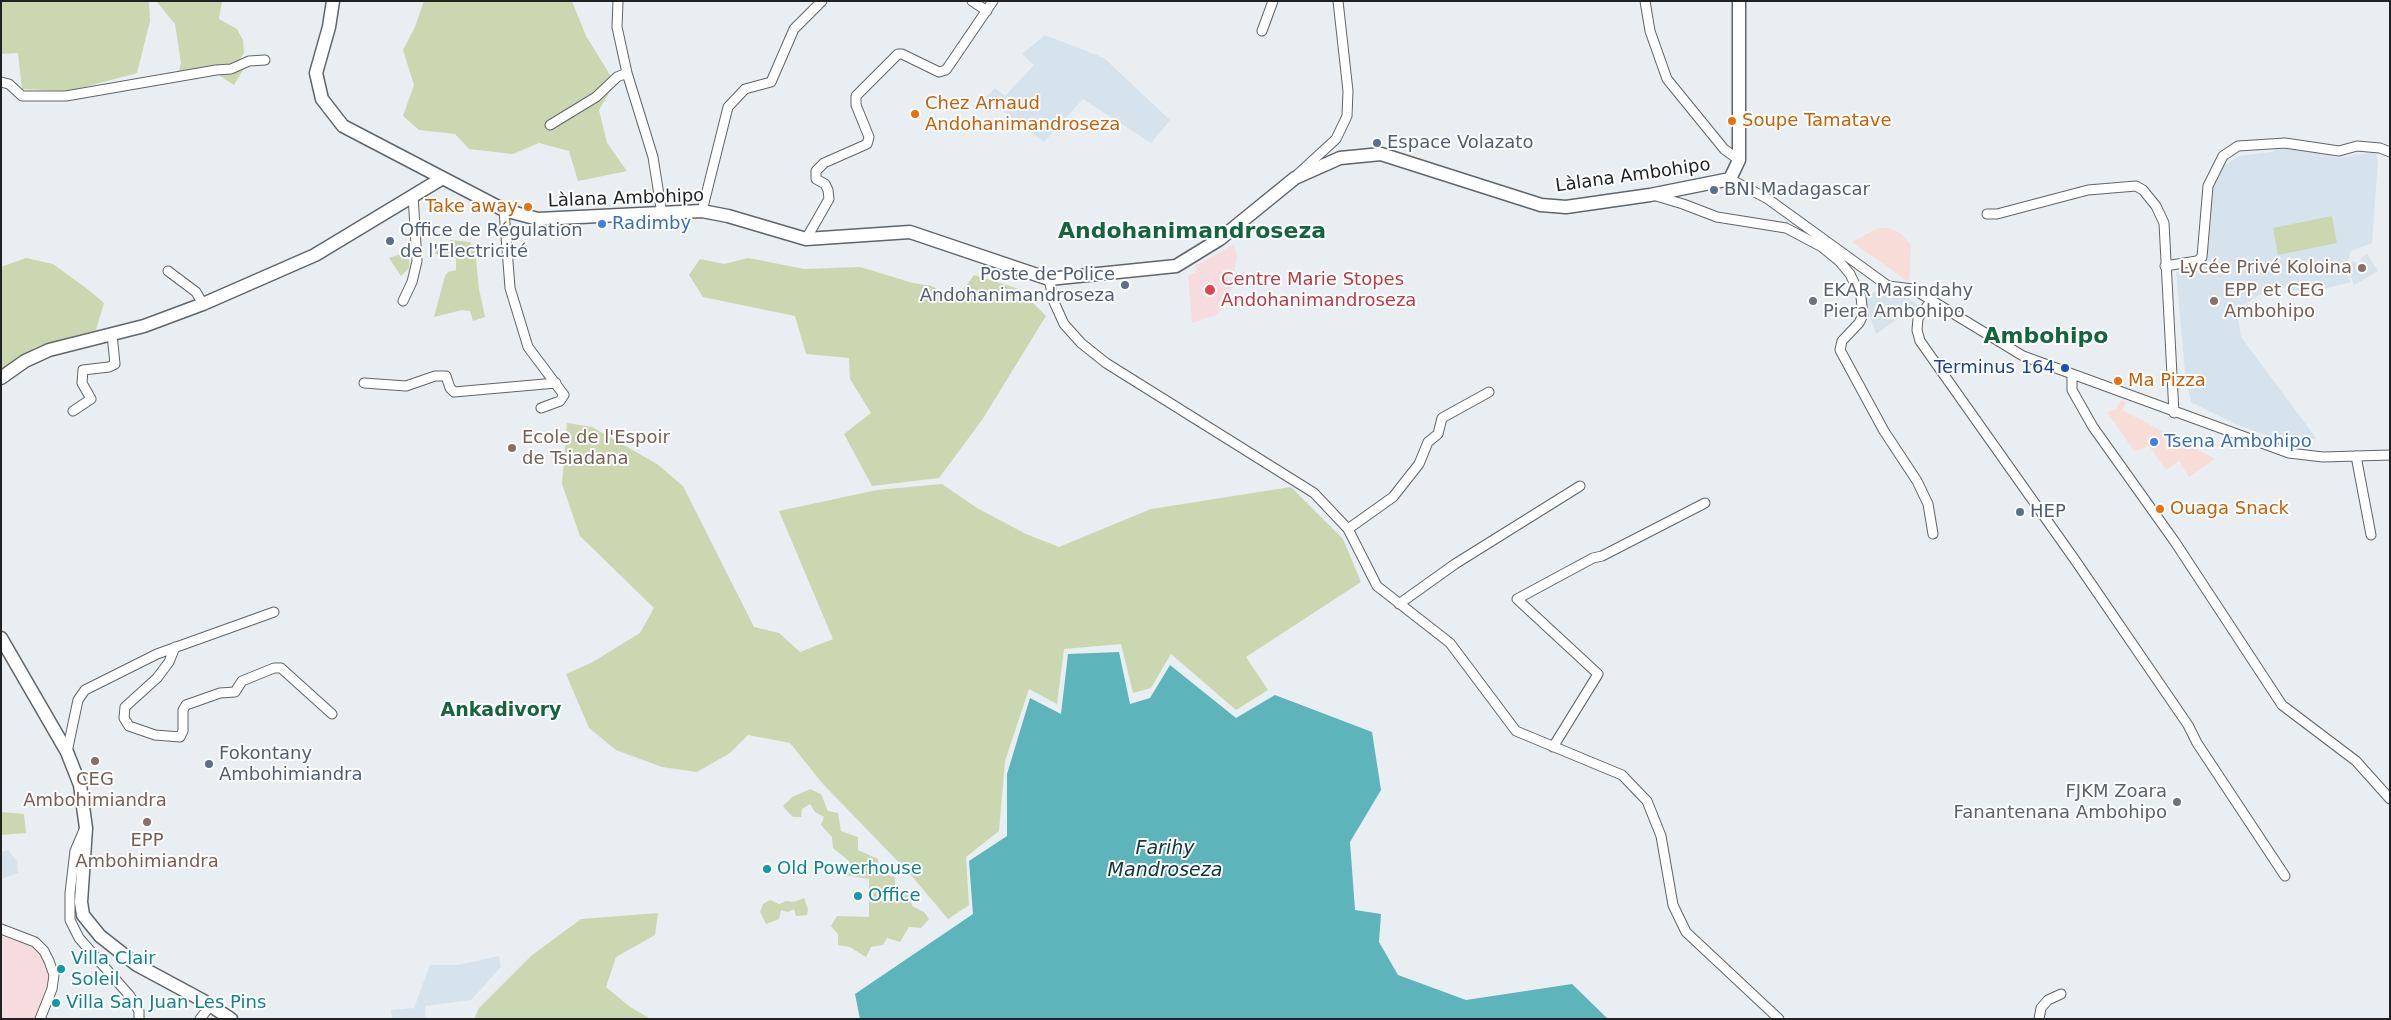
<!DOCTYPE html>
<meta charset="utf-8">
<style>
body{margin:0}
#map{position:relative;width:2391px;height:1020px;overflow:hidden;background:#e9eef2;font-family:"DejaVu Sans",sans-serif}
canvas{display:block}
.frame{position:absolute;inset:0;border:2px solid #1f2123;pointer-events:none}
</style>
<div id="map">
<canvas width="2391" height="1020"></canvas>
<div class="frame"></div>
</div>
<script>
const c = document.querySelector('canvas').getContext('2d');
c.lineJoin = 'round';
function paint(path, color) {
  c.fillStyle = color;
  c.fill(path, 'evenodd');
}
function poly(rows) {
  const path = new Path2D();
  for (const r of rows) {
    path.moveTo(r[0], r[1]);
    for (let i = 2; i < r.length; i += 2) path.lineTo(r[i], r[i + 1]);
  }
  return path;
}
function trace(path, color, width, dash) {
  c.strokeStyle = color;
  c.lineWidth = width;
  c.lineCap = dash ? 'butt' : 'round';
  c.setLineDash(dash || []);
  c.stroke(path);
}
function write(font, color, halo, rows, align = 'center') {
  c.font = font + ' "DejaVu Sans",sans-serif';
  c.lineWidth = 4;
  c.setLineDash([]);
  c.textBaseline = 'middle';
  c.strokeStyle = halo;
  c.fillStyle = color;
  for (const [text, x, y, turn = 0] of rows) {
    c.save();
    c.translate(x, y);
    c.rotate((+turn || 0) * Math.PI / 180);
    c.textAlign = isNaN(turn) ? turn : align;
    if (halo) c.strokeText(text, 0, 0);
    c.fillText(text, 0, 0);
    c.restore();
  }
}
paint(poly([
 [1878,228,1889,228,1902,234,1911,245,1909,282,1852,242],
 [2121,400,2126,403,2122,410,2215,459,2189,477,2179,461,2166,470,2149,446,2134,451,2107,412,2116,409]
]), '#f7dcd8');
paint(poly([
 [1045,35,1104,58,1170,120,1151,143,1083,99,1044,142,985,98,995,88,1005,96,1034,65,1022,54],
 [2284,145,2315,149,2337,158,2375,152,2378,161,2372,243,2351,251,2347,264,2354,261,2357,265,2360,264,2361,258,2367,254,2378,271,2354,285,2347,266,2345,270,2351,282,2308,293,2274,286,2237,309,2241,337,2316,438,2297,443,2268,436,2235,424,2191,402,2185,372,2176,272,2198,269,2205,261,2211,186,2220,168,2239,156,2272,152],
 [1889,282,1918,305,1876,334,1864,299],
 [8,850,17,861,18,873,1,879,1,852],
 [499,956,501,967,471,1000,425,1006,426,1019,392,1019,391,1010,414,1008,430,965,458,965]
]), '#d6e2ec');
paint(poly([
 [1234,244,1237,257,1228,303,1216,315,1192,323,1188,276,1197,272,1195,266],
 [1,929,35,942,54,975,40,1019,1,1019]
]), '#f6dcdf');
paint(poly([
 [1,1,149,1,150,21,137,73,70,91,22,89,18,53,1,54],
 [156,1,222,1,219,19,237,29,243,40,244,53,239,61,243,70,234,85,220,76,222,65,179,71,181,63,175,24],
 [424,1,572,1,586,36,615,83,599,110,607,143,627,171,578,181,569,151,539,143,513,154,469,149,455,134,419,130,403,116,414,85,403,50,415,27],
 [2332,216,2337,243,2278,255,2273,228],
 [450,240,470,242,475,250,479,289,485,317,473,321,470,311,462,310,434,317,445,276,448,272,456,270,456,258,435,254,438,246,448,248],
 [410,251,409,268,401,276,389,258],
 [26,258,53,264,86,288,104,303,96,330,36,347,1,370,1,267],
 [748,258,804,269,860,267,913,283,932,286,956,300,974,275,1019,289,1046,316,982,420,939,478,872,486,844,434,871,413,850,379,849,358,806,354,795,316,703,297,689,275,700,259,724,264],
 [567,423,592,427,657,464,683,486,754,627,779,633,800,652,833,639,779,511,877,490,942,484,977,508,1026,534,1059,547,1151,509,1291,487,1343,539,1361,582,1246,657,1268,690,1236,710,1171,654,1151,688,1133,693,1121,644,1064,649,1057,704,1029,689,1005,761,999,831,966,857,969,905,948,919,910,874,823,784,790,743,748,735,730,753,697,772,662,767,616,750,589,728,566,674,591,663,640,633,654,608,580,536,562,484],
 [810,789,821,794,828,811,838,813,841,831,858,837,858,850,878,859,878,872,895,877,895,893,910,896,912,906,924,912,929,919,921,928,909,927,900,942,887,938,883,945,871,947,866,957,850,947,838,945,838,934,831,926,837,916,869,917,869,879,845,875,849,861,833,848,832,837,821,825,824,817,815,812,810,804,802,809,801,817,793,817,787,811,783,806,792,797],
 [1,812,24,814,26,833,1,835],
 [804,898,808,909,807,915,796,916,794,909,788,912,781,910,779,919,766,924,760,912,763,904,770,900,779,904,786,901,794,902],
 [658,913,655,935,616,957,606,987,630,1007,651,1019,474,1019,479,1008,531,956,581,919]
]), '#cad7b1');
paint(poly([
 [1119,652,1130,704,1150,698,1170,665,1236,718,1275,695,1372,732,1381,790,1350,842,1355,910,1381,914,1379,942,1398,975,1466,1000,1572,984,1608,1019,860,1019,855,994,973,914,969,861,1007,836,1007,774,1030,698,1061,714,1068,654]
]), '#5eb4bb');
const street = poly([
 [618,1,617,27,627,73,653,157,662,214],
 [972,1,987,11],
 [1645,1,1650,31,1667,79,1724,149,1739,160],
 [1262,31,1273,1],
 [1,82,9,84,22,96,66,96,216,70,231,69,249,61,265,60],
 [550,125,596,97,617,77,627,73],
 [1298,174,1336,139,1347,116,1348,91,1338,1],
 [1730,179,1768,199,1888,286,1913,289,2023,356,2289,453,2323,457,2390,455],
 [1653,195,1683,204,1717,217,1786,228,1822,247,1839,261,1850,274,1861,297,1863,315,1859,323,1842,341,1840,350,1884,431,1917,481,1928,504,1933,534],
 [504,210,510,288,528,347,564,395,560,401,541,408],
 [702,211,728,107,745,89,771,82,794,29,822,1],
 [1987,214,1997,214,2088,190,2136,186,2143,190,2156,206,2164,223,2174,413],
 [806,239,829,199,828,190,825,184,816,179,816,171,824,163,867,144,868,141,869,137,856,105,856,96,898,54,902,54,939,72,946,70,993,1],
 [2165,266,2197,261,2202,257,2208,186,2223,156,2238,146,2285,143,2339,151,2357,146,2380,148,2390,152],
 [168,271,196,292,203,304],
 [1049,279,1054,302,1064,324,1081,343,1106,363,1314,493,1348,529,1377,586,1450,643,1516,731,1622,775,1647,801,1661,836,1673,905,1686,932,1779,1019],
 [403,301,412,282,417,261,413,195],
 [1931,301,1918,318,1917,330,1920,341,2075,560,2188,725,2197,743,2285,876],
 [2072,375,2072,390,2093,427,2175,542,2282,705,2356,761,2390,799],
 [364,383,406,386,435,376,446,376,450,388,454,392,556,383],
 [73,411,91,399,82,383,83,370,109,367,115,364,112,334],
 [2356,456,2371,535],
 [1348,529,1393,497,1419,464,1428,442,1438,434,1442,418,1489,392],
 [1399,604,1455,564,1580,486],
 [175,647,169,662,157,678,125,707,124,718,129,726,155,735,180,737,183,731,183,710,186,705,220,693,235,692,242,681,274,668,281,668,332,714],
 [1553,747,1598,674,1517,599,1593,558,1602,556,1705,503],
 [67,752,78,700,85,690,157,654,274,612],
 [84,830,75,851,70,893,70,920,79,938,130,996,139,1011,139,1019],
 [1,929,35,942,44,951,49,961,54,975,52,989,40,1019],
 [200,1019,210,1006],
 [2039,1019,2041,1008,2048,1000,2061,994]
]);
const secondary = poly([
 [333,1,329,27,316,73,322,99,343,126,504,210,538,219,702,211,728,216,806,239,910,232,1049,279,1176,266,1220,239,1295,178,1340,158,1381,154,1541,205,1566,207,1650,195,1730,179,1739,160,1739,1],
 [1,378,25,361,49,350,144,326,203,304,315,255,441,179],
 [1,638,67,752,80,785,86,828,81,902,83,915,100,936,137,965,202,1000,231,1019]
]);
trace(street, '#606569', 11);
trace(secondary, '#606569', 15);
trace(street, '#fff', 9);
trace(secondary, '#fff', 12);
for (const [x, y, r, color] of [
 [915,114,5,"#e8710a"],
 [1732,121,5,"#e8710a"],
 [1377,143,5,"#5c6f8a"],
 [1714,190,5,"#5c6f8a"],
 [528,207,5,"#e8710a"],
 [602,224,5,"#3f7fe0"],
 [390,241,5,"#5c6f8a"],
 [2362,268,5,"#8d6e63"],
 [1125,285,5,"#5c6f8a"],
 [1210,290,6,"#e0444e"],
 [1813,301,5,"#6b7280"],
 [2214,301,5,"#8d6e63"],
 [2065,368,5,"#1a4fb4"],
 [2118,381,5,"#e8710a"],
 [2154,442,5,"#3f7fe0"],
 [512,448,5,"#8d6e63"],
 [2160,509,5,"#e8710a"],
 [2020,512,5,"#5c6f8a"],
 [95,761,5,"#8d6e63"],
 [209,764,5,"#5c6f8a"],
 [2177,802,5,"#6b7280"],
 [147,822,5,"#8d6e63"],
 [767,869,5,"#0f9aa8"],
 [858,896,5,"#0f9aa8"],
 [61,969,5,"#0f9aa8"],
 [56,1003,5,"#0f9aa8"]
]) {
  const dot = new Path2D();
  dot.arc(x, y, r, 0, 2 * Math.PI);
  c.fillStyle = color;
  c.fill(dot);
  trace(dot, '#fff', 2);
}
write('18px', '#c56008', '#fff', [
 ["Chez Arnaud",925,104],
 ["Andohanimandroseza",925,125],
 ["Soupe Tamatave",1742,121],
 ["Take away",518,207,"right"],
 ["Ma Pizza",2128,381],
 ["Ouaga Snack",2170,509]
], 'left');
write('18px', '#4e5e75', '#fff', [
 ["Espace Volazato",1387,143],
 ["BNI Madagascar",1724,190],
 ["Office de Régulation",400,231],
 ["de l'Electricité",400,252],
 ["Poste de Police",1115,275,"right"],
 ["Andohanimandroseza",1115,296,"right"],
 ["HEP",2030,512],
 ["Fokontany",219,754],
 ["Ambohimiandra",219,775]
], 'left');
write('18px', '#1f2123', '#fff', [
 ["Làlana Ambohipo",1633,176,-8],
 ["Làlana Ambohipo",626,199,-2]
]);
write('18px', '#366cbe', '#fff', [
 ["Radimby",612,224],
 ["Tsena Ambohipo",2164,442]
], 'left');
write('18px', '#785e54', '#fff', [
 ["Lycée Privé Koloina",2352,268,"right"],
 ["EPP et CEG",2224,291],
 ["Ambohipo",2224,312],
 ["Ecole de l'Espoir",522,438],
 ["de Tsiadana",522,459],
 ["CEG",95,780,"center"],
 ["Ambohimiandra",95,801,"center"],
 ["EPP",147,841,"center"],
 ["Ambohimiandra",147,862,"center"]
], 'left');
write('18px', '#be3a42', '#fff', [
 ["Centre Marie Stopes",1221,280],
 ["Andohanimandroseza",1221,301]
], 'left');
write('18px', '#5b616d', '#fff', [
 ["EKAR Masindahy",1823,291],
 ["Piera Ambohipo",1823,312],
 ["FJKM Zoara",2167,792,"right"],
 ["Fanantenana Ambohipo",2167,813,"right"]
], 'left');
write('18px', '#164399', '#fff', [
 ["Terminus 164",2055,368]
], 'right');
write('18px', '#0d838f', '#fff', [
 ["Old Powerhouse",777,869],
 ["Office",868,896],
 ["Villa Clair",71,959],
 ["Soleil",71,980],
 ["Villa San Juan Les Pins",66,1003]
], 'left');
write('bold 19px', '#14653c', '#fff', [
 ["Ankadivory",501,711]
]);
write('italic 19px', '#0d373b', '#fff', [
 ["Farihy",1165,849],
 ["Mandroseza",1165,871]
]);
write('bold 22px', '#14653c', '#fff', [
 ["Andohanimandroseza",1192,232],
 ["Ambohipo",2046,337]
]);
</script>
